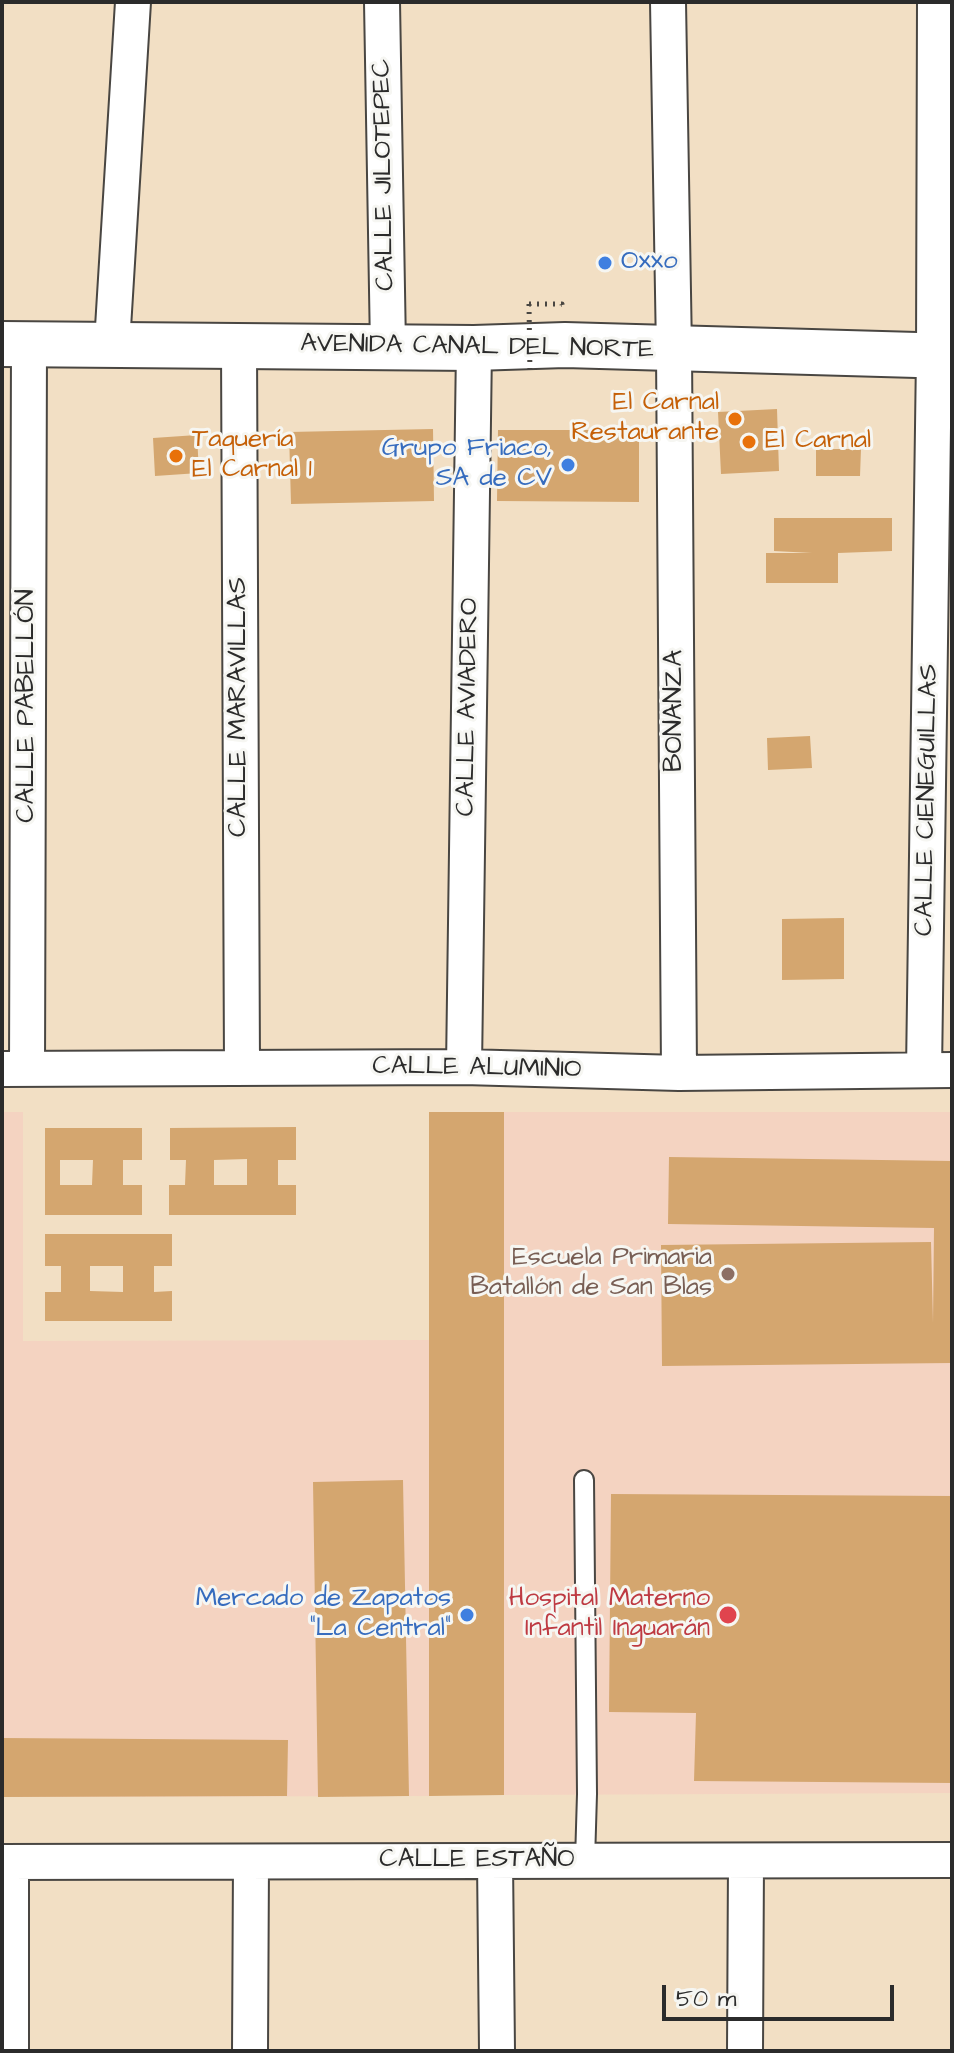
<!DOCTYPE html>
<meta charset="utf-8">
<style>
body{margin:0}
#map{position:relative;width:954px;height:2053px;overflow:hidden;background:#f2dfc4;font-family:"Architects Daughter",sans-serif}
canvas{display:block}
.frame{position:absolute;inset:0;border:4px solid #2b2b2b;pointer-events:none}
.scale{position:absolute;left:662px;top:1985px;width:232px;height:36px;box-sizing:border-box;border:4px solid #2b2b2b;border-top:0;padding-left:10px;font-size:24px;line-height:28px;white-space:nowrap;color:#2b2b2b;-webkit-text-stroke:6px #f6f6f2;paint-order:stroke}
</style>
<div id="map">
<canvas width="954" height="2053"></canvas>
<div class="frame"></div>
<div class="scale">50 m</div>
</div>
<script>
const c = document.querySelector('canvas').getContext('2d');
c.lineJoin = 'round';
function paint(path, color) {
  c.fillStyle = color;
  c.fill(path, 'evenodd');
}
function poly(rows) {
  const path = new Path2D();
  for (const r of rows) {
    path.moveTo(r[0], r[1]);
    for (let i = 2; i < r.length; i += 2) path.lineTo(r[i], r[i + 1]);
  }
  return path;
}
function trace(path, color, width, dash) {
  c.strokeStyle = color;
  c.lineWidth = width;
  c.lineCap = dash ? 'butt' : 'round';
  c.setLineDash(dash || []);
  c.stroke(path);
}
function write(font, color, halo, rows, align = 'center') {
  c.font = font + ' "Architects Daughter",sans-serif';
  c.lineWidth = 6;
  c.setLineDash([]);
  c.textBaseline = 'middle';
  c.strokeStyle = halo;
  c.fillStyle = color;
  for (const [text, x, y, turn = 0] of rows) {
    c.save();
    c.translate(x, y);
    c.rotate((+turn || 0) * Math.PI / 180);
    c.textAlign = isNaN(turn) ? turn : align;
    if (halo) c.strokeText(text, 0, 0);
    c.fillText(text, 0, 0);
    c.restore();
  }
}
paint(poly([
 [2,1112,23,1112,23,1341,430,1340,429,1796,2,1797],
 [504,1112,952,1112,952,1793,504,1795]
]), '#f4d3c1');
paint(poly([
 [777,409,779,471,721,474,718,412],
 [433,429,434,501,291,504,289,432],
 [498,430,639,430,639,502,497,501],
 [197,435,199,473,155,476,153,438],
 [816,449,861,449,860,476,816,476],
 [774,518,892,518,892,551,838,553,838,583,766,583,766,553,812,553,774,551],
 [810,736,812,768,768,770,767,738],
 [844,918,844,979,782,980,782,919],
 [429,1112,504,1112,504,1795,429,1796],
 [296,1127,296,1160,278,1160,278,1185,296,1185,296,1215,169,1215,169,1185,185,1185,186,1160,170,1160,170,1128],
 [247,1159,247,1185,214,1185,214,1160],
 [45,1128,142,1128,142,1160,123,1160,123,1185,142,1185,142,1215,45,1215],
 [60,1160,93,1160,92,1185,60,1185],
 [669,1157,952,1161,952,1363,662,1366,661,1245,931,1242,933,1323,934,1228,668,1224],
 [45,1234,172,1234,172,1266,154,1266,154,1292,172,1291,172,1321,45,1321,45,1292,61,1292,61,1266,45,1266],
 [90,1266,123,1266,123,1292,90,1291],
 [403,1480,409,1796,318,1797,313,1482],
 [611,1494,952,1496,952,1783,694,1781,696,1713,609,1712],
 [2,1738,288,1740,287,1796,2,1797]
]), '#d4a66f');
const service = poly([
 [584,1480,587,1794,585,1861]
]);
const minor = poly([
 [382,2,388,347],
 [668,2,674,350,679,1073],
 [112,344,133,2],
 [239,346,242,1068],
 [464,1067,474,348],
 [2,1069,464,1067,679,1073,952,1070],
 [27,1069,29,344],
 [924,1070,934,356,935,2],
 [495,1861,497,2051],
 [2,1862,952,1860],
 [11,2051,11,1862],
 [250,2051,251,1862],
 [745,2051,746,1861]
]);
const secondary = poly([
 [2,344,474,348,565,345,952,356]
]);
trace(service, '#494642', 22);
trace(minor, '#494642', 38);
trace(secondary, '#494642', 48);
trace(poly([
 [529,304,562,304,563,310]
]), '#494642', 5, [2, 6]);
trace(service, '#fff', 18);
trace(minor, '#fff', 34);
trace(secondary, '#fff', 44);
trace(poly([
 [529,304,530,375]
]), '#494642', 5, [2, 6]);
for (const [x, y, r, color] of [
 [605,263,8,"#3f7fe0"],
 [735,419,8,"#e8710a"],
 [749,442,8,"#e8710a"],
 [176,456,8,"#e8710a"],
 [568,465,8,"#3f7fe0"],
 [728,1274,8,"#8d6e63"],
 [467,1615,8,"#3f7fe0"],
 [728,1615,10,"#e0444e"]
]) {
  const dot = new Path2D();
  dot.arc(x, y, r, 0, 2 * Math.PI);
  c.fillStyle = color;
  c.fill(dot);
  trace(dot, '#f6f6f2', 3);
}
write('26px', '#2b2b2b', '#f6f6f2', [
 ["CALLE JILOTEPEC",385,175,-91],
 ["AVENIDA CANAL DEL NORTE",477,348,1],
 ["CALLE PABELLÓN",28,706,-90],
 ["CALLE MARAVILLAS",240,707,-90],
 ["CALLE AVIADERO",469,707,-89],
 ["BONANZA",676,711,-90],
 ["CALLE CIENEGUILLAS",928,800,-89],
 ["CALLE ALUMINIO",477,1069,1],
 ["CALLE ESTAÑO",477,1861]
]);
write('26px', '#366cbe', '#f6f6f2', [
 ["Oxxo",621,263,"left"],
 ["Grupo Friaco,",552,450],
 ["SA de CV",552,480],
 ["Mercado de Zapatos",451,1600],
 ["\"La Central\"",451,1630]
], 'right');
write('26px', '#c56008', '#f6f6f2', [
 ["El Carnal",719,404,"right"],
 ["Restaurante",719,434,"right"],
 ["Taquería",192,441],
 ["El Carnal 1",192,471],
 ["El Carnal",765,442]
], 'left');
write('26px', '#785e54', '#f6f6f2', [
 ["Escuela Primaria",712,1259],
 ["Batallón de San Blas",712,1289]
], 'right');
write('26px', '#be3a42', '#f6f6f2', [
 ["Hospital Materno",710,1600],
 ["Infantil Inguarán",710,1630]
], 'right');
</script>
